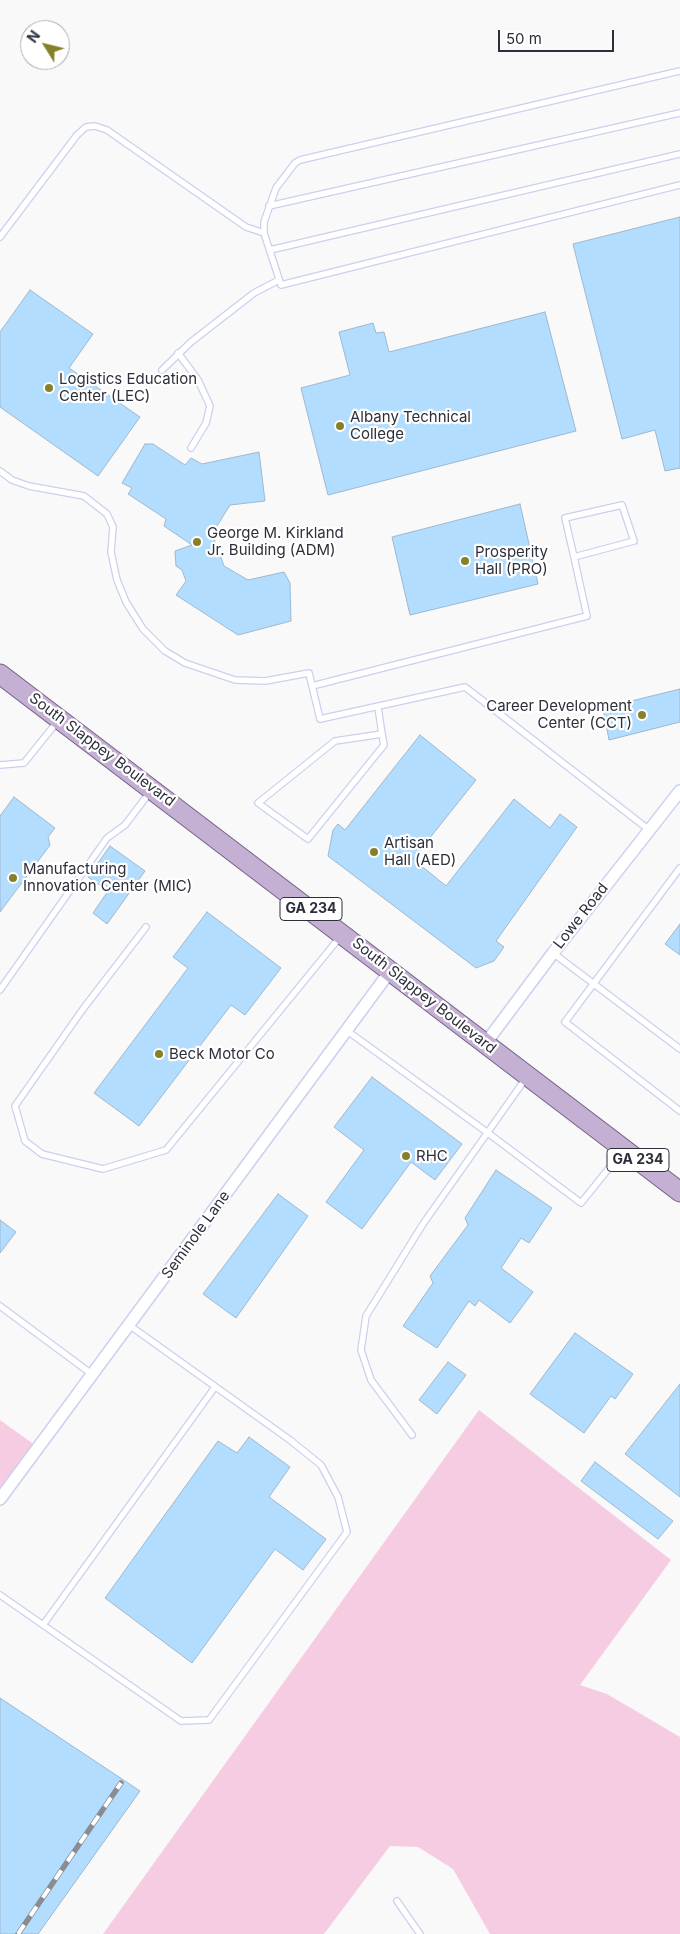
<!DOCTYPE html>
<style>
body{margin:0}
#map{position:relative;width:680px;height:1934px;overflow:hidden;background:#f9f9f9;font-family:Inter,sans-serif}
canvas{display:block}
.north{position:absolute;left:20px;top:20px;width:50px;height:50px;box-sizing:border-box;background:#fff;border:1px solid #abacb1;border-radius:50%;rotate:306deg;font-size:14px;font-weight:700;line-height:20px;text-align:center;color:#2d2f3b}
.north::after{content:'';display:block;margin:auto;width:18px;height:22px;background:#868129;clip-path:polygon(50% 0,100% 100%,50% 72%,0 100%)}
.scale{position:absolute;left:498px;top:30px;width:116px;height:22px;box-sizing:border-box;border:2px solid #2d2f3b;border-top:0;padding-left:6px;font-size:15px;line-height:18px;white-space:nowrap;color:#2d2f3b;-webkit-text-stroke:4px #fff;paint-order:stroke}
</style>
<div id="map">
<canvas width="680" height="1934"></canvas>
<div class="north">N</div>
<div class="scale">50 m</div>
</div>
<script>
const c = document.querySelector('canvas').getContext('2d');
c.lineJoin = 'round';
function paint(path, color) {
  c.fillStyle = color;
  c.fill(path, 'evenodd');
}
function poly(rows) {
  const path = new Path2D();
  for (const r of rows) {
    path.moveTo(r[0], r[1]);
    for (let i = 2; i < r.length; i += 2) path.lineTo(r[i], r[i + 1]);
  }
  return path;
}
function trace(path, color, width, dash) {
  c.strokeStyle = color;
  c.lineWidth = width;
  c.lineCap = dash ? 'butt' : 'round';
  c.setLineDash(dash || []);
  c.stroke(path);
}
function write(font, color, halo, rows, align = 'center') {
  c.font = font + ' Inter,sans-serif';
  c.lineWidth = 4.5;
  c.setLineDash([]);
  c.textBaseline = 'middle';
  c.strokeStyle = halo;
  c.fillStyle = color;
  for (const [text, x, y, turn = 0] of rows) {
    c.save();
    c.translate(x, y);
    c.rotate((+turn || 0) * Math.PI / 180);
    c.textAlign = isNaN(turn) ? turn : align;
    if (halo) c.strokeText(text, 0, 0);
    c.fillText(text, 0, 0);
    c.restore();
  }
}
paint(poly([
 [479,1410,671,1560,580,1685,607,1694,680,1737,680,1934,490,1934,453,1869,418,1847,390,1846,324,1934,103,1934],
 [0,1420,39,1448,0,1499]
]), '#f6cce3');
const building = poly([
 [680,217,680,468,665,471,655,430,622,439,573,244,680,217],
 [30,290,93,334,69,368,140,417,98,476,0,407,0,332,30,290],
 [545,312,576,431,328,495,301,388,350,375,339,332,373,323,376,333,384,332,389,352,545,312],
 [145,444,153,444,185,465,191,458,202,464,259,452,265,501,230,505,212,534,224,566,248,580,284,572,290,583,291,621,238,635,176,595,186,581,182,570,176,566,175,551,192,545,164,526,166,519,128,494,132,488,122,483,145,444],
 [520,504,538,584,410,615,392,537,520,504],
 [680,689,680,722,609,740,603,708,680,689],
 [420,735,476,780,413,859,446,886,514,799,550,828,560,814,577,827,496,941,504,947,494,961,476,968,328,856,333,830,338,824,345,830,420,735],
 [14,797,55,828,48,837,50,845,0,912,0,816,14,797],
 [110,846,145,871,107,924,93,913,108,891,88,877,110,846],
 [207,912,281,968,245,1015,231,1005,139,1126,94,1093,188,968,173,957,207,912],
 [680,924,680,955,665,944,680,924],
 [372,1077,462,1144,435,1180,411,1162,362,1229,326,1202,364,1150,334,1127,372,1077],
 [496,1170,552,1208,529,1243,521,1238,501,1268,533,1292,510,1323,479,1300,475,1306,469,1301,437,1348,403,1326,433,1283,430,1276,468,1225,465,1218,496,1170],
 [278,1194,308,1216,236,1318,203,1294,278,1194],
 [0,1220,16,1232,0,1253,0,1220],
 [575,1333,633,1374,615,1399,611,1396,584,1433,530,1394,575,1333],
 [448,1362,466,1375,437,1414,419,1400,448,1362],
 [680,1384,680,1497,625,1454,680,1384],
 [249,1437,290,1467,269,1497,326,1539,303,1570,275,1549,192,1663,105,1598,218,1441,237,1453,249,1437],
 [595,1462,673,1521,658,1539,581,1481,595,1462],
 [0,1698,140,1791,38,1934,0,1934,0,1698]
]);
paint(building, '#b3ddfe');
trace(building, '#9db8ce', 1);
const lane = poly([
 [680,71,300,160,295,163,276,188,264,222,264,233,281,285,680,185],
 [269,206,680,113],
 [0,237,77,135,86,127,95,126,107,130,246,227,264,233],
 [270,250,680,154],
 [178,353,198,380,210,406,206,423,191,448],
 [162,370,191,342,254,293,279,280],
 [0,471,12,480,29,486,84,496,107,514,113,527,111,552,117,580,126,602,143,629,165,651,185,663,235,680,265,681,309,673,320,719,465,687,648,829],
 [312,686,587,616,574,557,565,518,622,505,634,541,574,557],
 [378,707,382,734,384,745,308,839,258,803,335,741,382,734],
 [0,765,24,763,57,722],
 [680,868,565,1022,680,1111],
 [146,927,83,1009,15,1106,25,1141,42,1154,103,1169,166,1150,340,937],
 [553,953,680,1049],
 [0,990,107,838,125,825,150,792],
 [346,1030,488,1133,581,1203,622,1152],
 [0,1306,93,1375],
 [412,1435,371,1380,361,1350,366,1316,423,1224,526,1078],
 [0,1595,181,1721,209,1720,347,1532,338,1497,321,1465,290,1440,129,1325],
 [43,1625,215,1387],
 [397,1901,420,1934]
]);
const street = poly([
 [485,1044,553,953,680,791],
 [0,1499,391,970]
]);
const primary = poly([
 [0,674,680,1192]
]);
trace(lane, '#cad0ef', 8);
trace(street, '#cad0ef', 14);
trace(primary, '#76618a', 21);
trace(lane, '#fff', 5.5);
trace(street, '#fff', 11);
trace(primary, '#c4b0d3', 19);
const rail = poly([
 [18,1934,121,1783]
]);
trace(rail, '#8b8c92', 5.5);
trace(rail, '#fff', 4, [11]);
for (const [x, y, r, color] of [
 [49,388,5,"#868129"],
 [340,426,5,"#868129"],
 [197,542,5,"#868129"],
 [465,561,5,"#868129"],
 [642,715,5,"#868129"],
 [374,852,5,"#868129"],
 [13,878,5,"#868129"],
 [159,1054,5,"#868129"],
 [406,1156,5,"#868129"]
]) {
  const dot = new Path2D();
  dot.arc(x, y, r, 0, 2 * Math.PI);
  c.fillStyle = color;
  c.fill(dot);
  trace(dot, '#fff', 2);
}
for (const [x, y, w] of [
 [311,909,62],
 [638,1160,62]
]) {
  const box = new Path2D();
  box.roundRect(x - w / 2, y - 11.5, w, 23, 4);
  c.fillStyle = '#fff';
  c.fill(box);
  trace(box, '#2d2f3b', 1);
}
write('bold 14px', '#2d2f3b', null, [
 ["GA 234",311,909],
 ["GA 234",638,1160]
]);
write('15px', '#2d2f3b', '#fff', [
 ["Logistics Education",59,379],
 ["Center (LEC)",59,396],
 ["Albany Technical",350,417],
 ["College",350,434],
 ["George M. Kirkland",207,533],
 ["Jr. Building (ADM)",207,550],
 ["Prosperity",475,552],
 ["Hall (PRO)",475,569],
 ["Career Development",632,706,"right"],
 ["Center (CCT)",632,723,"right"],
 ["Artisan",384,843],
 ["Hall (AED)",384,860],
 ["Manufacturing",23,869],
 ["Innovation Center (MIC)",23,886],
 ["Beck Motor Co",169,1054],
 ["RHC",416,1156]
], 'left');
write('15px', '#2d2f3b', '#fff', [
 ["South Slappey Boulevard",102,750,37],
 ["Lowe Road",581,916,-52],
 ["South Slappey Boulevard",424,996,38],
 ["Seminole Lane",196,1235,-54]
]);
</script>
